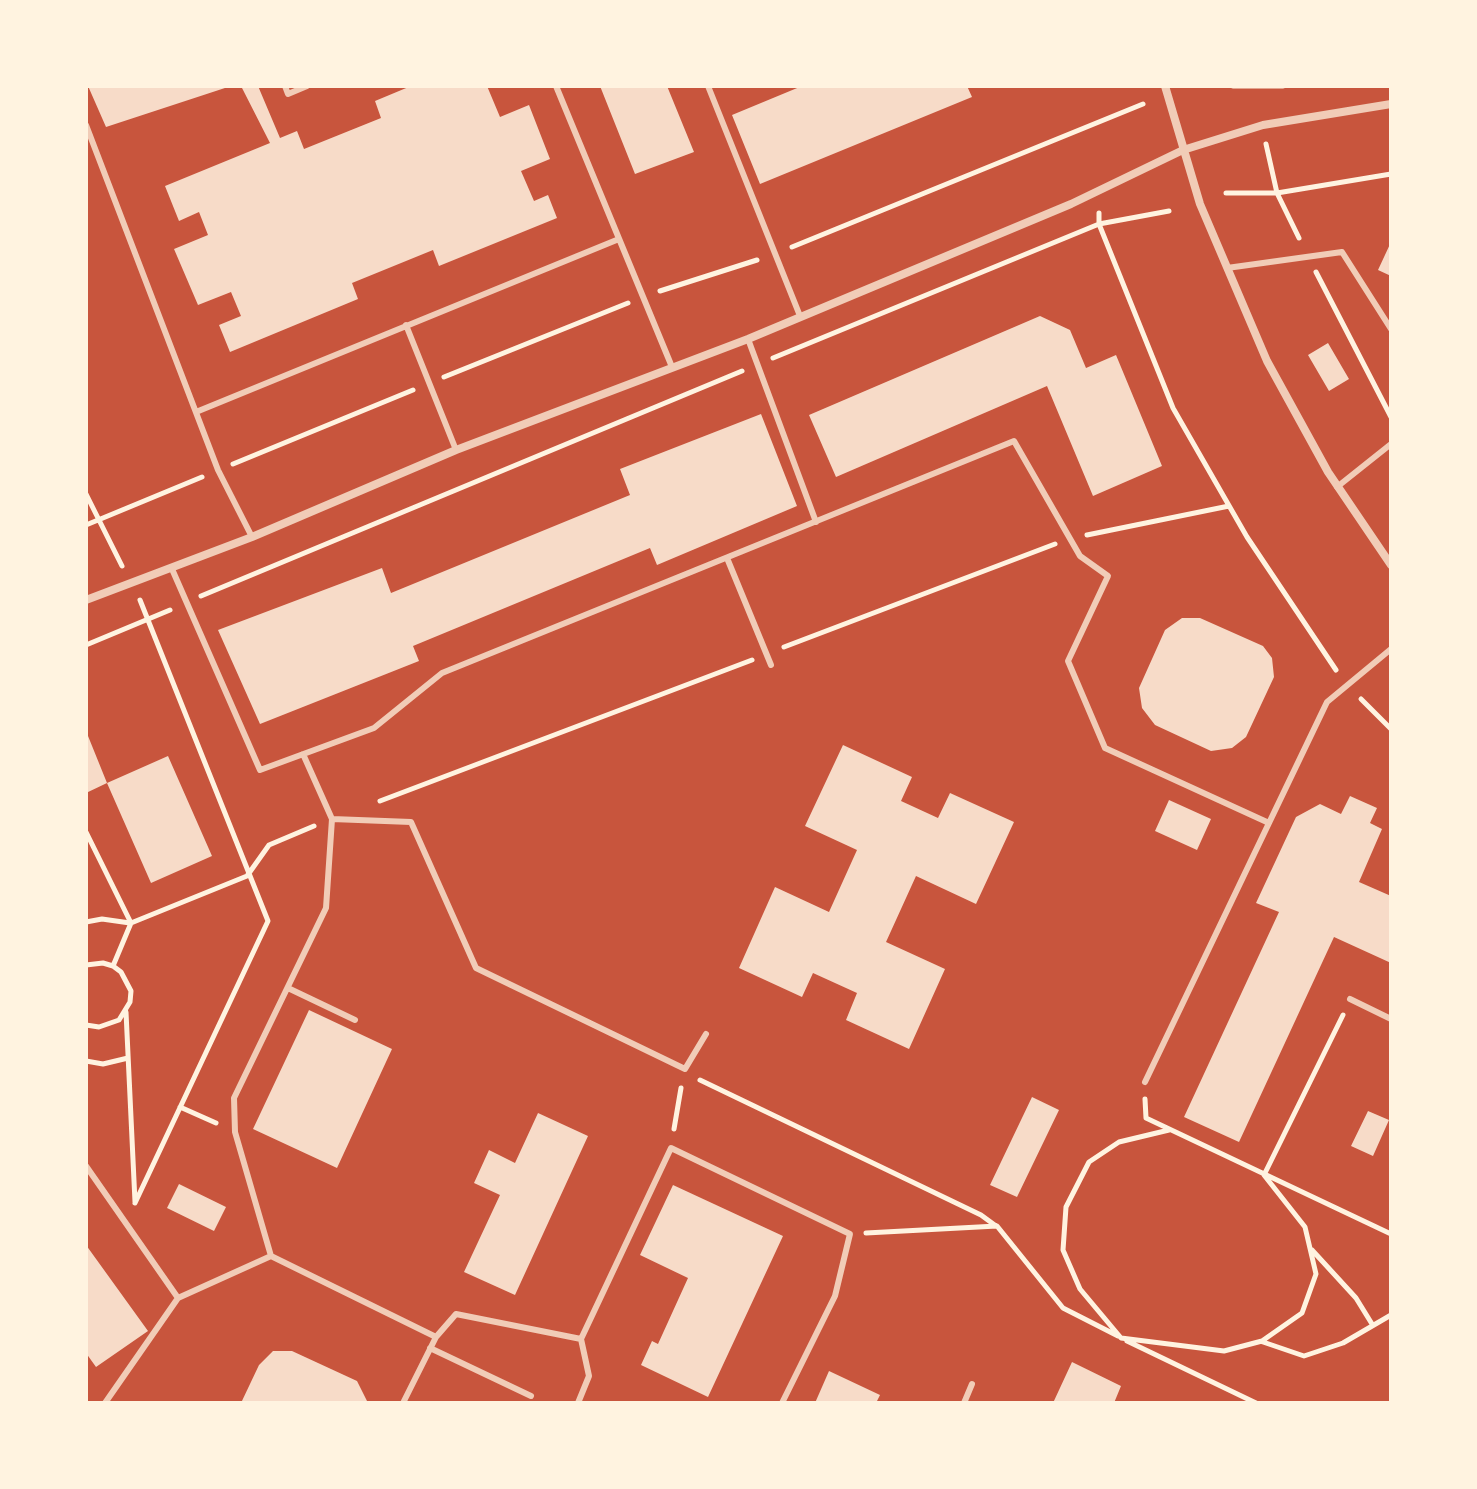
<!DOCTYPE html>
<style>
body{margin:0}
#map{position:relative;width:1477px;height:1489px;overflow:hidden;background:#c8553d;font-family:"DM Sans",sans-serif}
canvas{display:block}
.frame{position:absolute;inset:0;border:88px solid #fff3e0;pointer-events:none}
</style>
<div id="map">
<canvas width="1477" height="1489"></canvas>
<div class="frame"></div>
</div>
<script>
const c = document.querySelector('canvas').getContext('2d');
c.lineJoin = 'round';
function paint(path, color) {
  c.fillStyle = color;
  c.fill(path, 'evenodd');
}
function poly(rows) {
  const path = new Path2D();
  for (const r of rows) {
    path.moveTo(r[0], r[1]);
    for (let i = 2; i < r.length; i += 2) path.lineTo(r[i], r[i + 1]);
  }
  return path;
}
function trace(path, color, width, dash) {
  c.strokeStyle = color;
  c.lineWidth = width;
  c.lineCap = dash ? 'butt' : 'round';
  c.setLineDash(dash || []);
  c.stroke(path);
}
paint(poly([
 [88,86,228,86,228,87,106,127],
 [241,86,258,86,280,138,297,131,304,149,381,118,375,101,411,86,487,86,500,117,529,105,550,159,521,171,534,201,548,195,557,218,439,266,433,250,352,283,358,299,230,352,219,325,241,316,231,292,198,305,174,249,208,235,199,212,179,221,165,186,270,143],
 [600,86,667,86,694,152,635,174],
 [802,86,967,86,972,97,760,184,732,115],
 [1391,242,1391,276,1378,270],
 [1040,316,1070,330,1086,368,1116,355,1162,466,1093,496,1047,386,836,477,809,415],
 [1328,343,1349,379,1329,391,1308,355],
 [761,414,797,506,657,565,650,548,413,646,419,661,260,724,218,630,382,568,391,593,630,495,620,469],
 [1182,618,1200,618,1263,646,1272,658,1274,677,1246,737,1232,748,1211,751,1155,725,1142,708,1139,688,1165,630],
 [86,731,107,783,86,793],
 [843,745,912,777,901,801,938,818,950,793,1014,822,976,904,916,876,886,942,945,969,909,1049,846,1020,857,993,813,973,802,997,739,968,775,887,829,912,857,850,805,826],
 [168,756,212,856,151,883,107,783],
 [1350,796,1377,808,1370,823,1382,829,1359,882,1391,896,1391,963,1334,937,1239,1142,1184,1117,1279,912,1256,903,1296,817,1320,804,1341,814],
 [1169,800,1211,819,1197,850,1155,831],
 [309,1010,392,1049,337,1168,253,1129],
 [1032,1097,1059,1110,1017,1197,990,1185],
 [1368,1111,1389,1120,1373,1156,1351,1146],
 [538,1113,588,1136,515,1295,464,1272,500,1195,474,1183,489,1150,515,1163],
 [179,1184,226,1207,214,1231,167,1208],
 [673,1185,783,1236,708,1397,641,1365,652,1341,658,1344,688,1278,640,1255],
 [86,1245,148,1331,96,1367,86,1353],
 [273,1351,292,1351,357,1381,368,1403,241,1403,259,1365],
 [1072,1362,1121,1386,1114,1403,1053,1403],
 [829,1371,880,1395,876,1403,815,1403]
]), '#f7dbc8');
trace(poly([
 [1233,86,1283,86],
 [1266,144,1277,193,1299,238],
 [1226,193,1277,193,1391,174],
 [1099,213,1099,224,1173,408,1247,537,1336,670],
 [792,247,1143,104],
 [1316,272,1391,417],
 [660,291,757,260],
 [773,358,1099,224,1169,211],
 [444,377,628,303],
 [233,464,413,390],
 [86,494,122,566],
 [86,525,202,477],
 [1087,535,1229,506],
 [201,596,742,371],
 [86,645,170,610],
 [784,647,1055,544],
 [1361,699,1391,729],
 [380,801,752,660],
 [86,832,131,923],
 [86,922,102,919,130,923],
 [86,965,103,963,113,966,121,972,131,991,130,1002,119,1020,99,1027,86,1025],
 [113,966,131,923,247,876,269,845,314,826],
 [126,1012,135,1202],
 [86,1061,103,1064,128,1058],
 [700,1080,981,1215,996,1226],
 [1145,1099,1146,1118,1391,1234],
 [180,1107,216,1123],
 [674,1129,681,1088],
 [1169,1130,1119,1142,1089,1162,1066,1207,1063,1250,1080,1289,1121,1338,1224,1351,1262,1341,1302,1313,1316,1274,1305,1227,1264,1175,1343,1015],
 [135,1203,268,921,140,600],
 [866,1233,997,1226,1063,1308,1118,1336],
 [1312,1250,1356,1298,1372,1324],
 [1127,1341,1256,1403],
 [1263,1342,1304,1356,1343,1343,1391,1315]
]), '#fff3e0', 5);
trace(poly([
 [285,86,288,94,307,86],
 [556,86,672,367],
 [708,86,800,316],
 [86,125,218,470,252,537],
 [1227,268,1342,252,1391,329],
 [406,325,456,450],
 [748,339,816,522],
 [196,412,619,239],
 [1337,487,1391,444],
 [727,558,771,665],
 [172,569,260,770,374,728,442,673,1014,441,1080,556,1108,576,1068,661,1105,748,1269,823,1327,702,1391,649],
 [332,819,411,822,476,968,685,1069,706,1034],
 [290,989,355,1020],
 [1350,999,1391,1019],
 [1145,1082,1269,823],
 [86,1166,178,1298,105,1403],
 [271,1256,235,1132,234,1098,326,908,332,819,303,754],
 [178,1298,271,1256,436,1337,456,1314,581,1339,671,1148,850,1234,835,1296,782,1403],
 [430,1348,531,1396],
 [403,1403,436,1337],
 [578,1403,589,1376,581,1339],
 [964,1403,972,1384]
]), '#f1ccb7', 6);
trace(poly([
 [1165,86,1200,204,1267,361,1328,472,1391,565],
 [86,600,252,537,456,450,748,339,1071,204,1183,150,1263,125,1391,104]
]), '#f1ccb7', 8);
</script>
